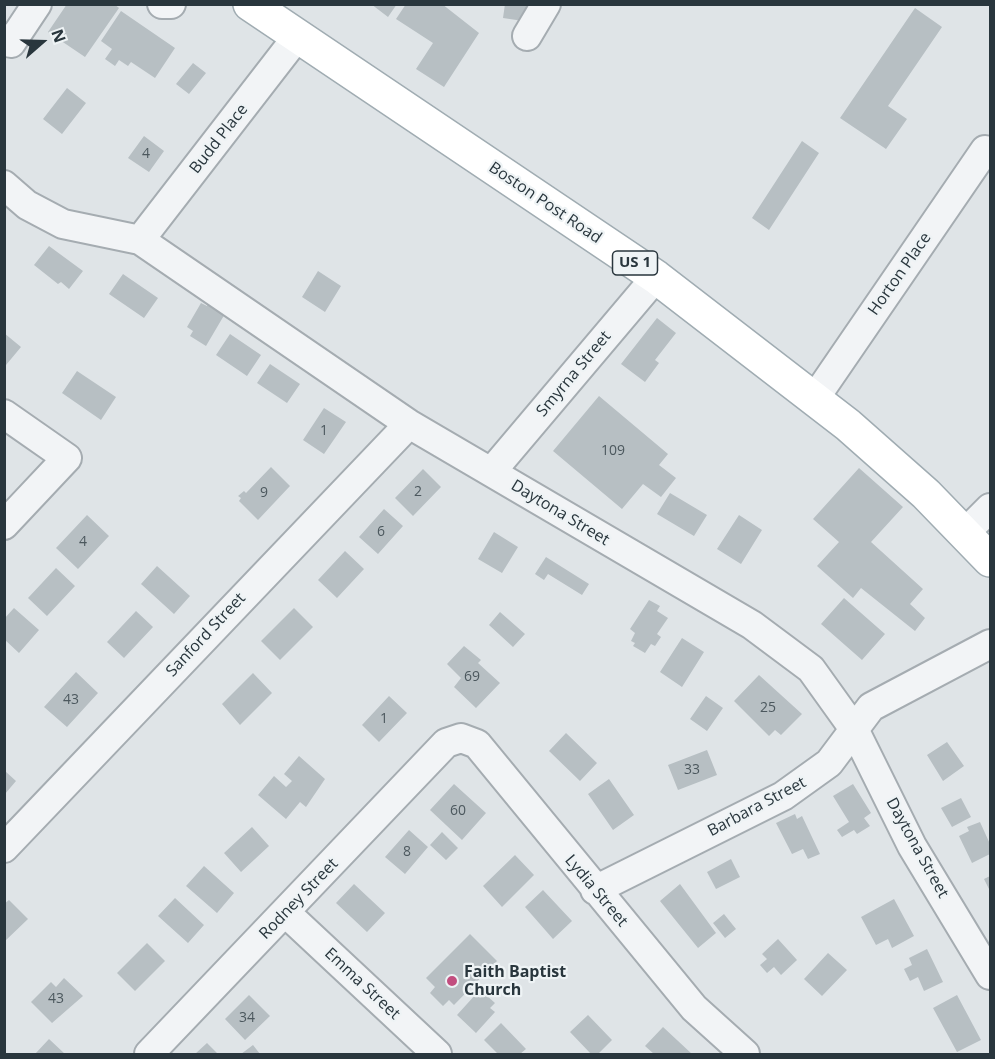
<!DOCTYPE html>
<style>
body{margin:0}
#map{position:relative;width:995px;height:1059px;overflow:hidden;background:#dfe4e7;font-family:"Open Sans",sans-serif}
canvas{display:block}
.frame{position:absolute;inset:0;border:6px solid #29363d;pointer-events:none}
.north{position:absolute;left:12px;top:12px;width:60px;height:60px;-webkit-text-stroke:4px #eef3f5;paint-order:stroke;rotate:70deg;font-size:16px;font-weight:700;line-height:24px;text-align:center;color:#29363d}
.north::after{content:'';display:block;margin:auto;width:21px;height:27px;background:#29363d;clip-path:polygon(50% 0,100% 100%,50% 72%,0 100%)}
</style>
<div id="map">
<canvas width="995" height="1059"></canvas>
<div class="frame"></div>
<div class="north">N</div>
</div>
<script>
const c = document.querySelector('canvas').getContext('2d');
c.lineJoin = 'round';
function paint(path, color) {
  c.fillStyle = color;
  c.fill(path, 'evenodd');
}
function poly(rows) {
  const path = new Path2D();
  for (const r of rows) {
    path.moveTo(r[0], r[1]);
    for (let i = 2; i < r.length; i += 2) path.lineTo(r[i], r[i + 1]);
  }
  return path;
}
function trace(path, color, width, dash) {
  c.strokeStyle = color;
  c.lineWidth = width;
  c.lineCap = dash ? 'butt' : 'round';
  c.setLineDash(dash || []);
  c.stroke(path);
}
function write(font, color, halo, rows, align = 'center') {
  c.font = font + ' "Open Sans",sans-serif';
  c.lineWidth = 4.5;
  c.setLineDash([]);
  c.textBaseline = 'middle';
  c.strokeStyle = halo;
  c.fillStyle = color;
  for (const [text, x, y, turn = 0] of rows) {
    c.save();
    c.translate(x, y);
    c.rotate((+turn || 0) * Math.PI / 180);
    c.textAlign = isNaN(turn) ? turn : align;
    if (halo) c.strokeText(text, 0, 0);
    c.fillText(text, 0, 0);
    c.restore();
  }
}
paint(poly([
 [67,4,114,4,119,8,85,57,48,32],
 [371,4,397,4,388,17],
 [406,4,442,4,479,33,444,87,416,69,433,43,396,19],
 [505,4,532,4,530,22,503,18],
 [915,8,942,27,888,106,907,119,886,149,840,118],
 [121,11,175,48,155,78,131,62,128,66,119,60,115,66,105,59,112,49,101,41],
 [193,63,206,73,189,94,176,84],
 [67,88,86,103,62,134,43,119],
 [144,136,164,151,149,172,128,158],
 [802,141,819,153,769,230,752,218],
 [49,246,83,271,69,289,61,282,58,284,34,265],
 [318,271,341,286,325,312,302,297],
 [123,274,158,298,144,318,109,294],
 [209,302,226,312,206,346,190,336,193,331,187,327,201,303,207,306],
 [657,318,676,333,655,360,659,363,645,382,621,364],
 [4,333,21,347,6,365,4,364],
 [230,334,261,355,247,376,216,355],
 [270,364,300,384,287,403,257,383],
 [77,371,116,397,101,420,62,393],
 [599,396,668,454,659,465,676,478,661,497,643,484,622,509,553,451],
 [324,408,346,422,324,454,303,440],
 [271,467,290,486,258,520,239,501,241,498,238,496,244,491,246,493],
 [859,468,903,507,871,542,923,589,910,604,925,618,915,631,861,588,853,598,817,566,839,542,813,519],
 [423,469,441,487,413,516,395,498],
 [670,493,707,515,694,536,657,514],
 [384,509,403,526,378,554,359,537],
 [87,515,109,536,78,569,56,548],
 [739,515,762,530,741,564,717,549],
 [494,532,518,547,502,573,478,559],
 [345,551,364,569,337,598,318,580],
 [546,557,589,584,582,595,548,574,544,580,535,574],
 [157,566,190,596,174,614,141,584],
 [56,568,75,586,47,616,28,598],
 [844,598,885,634,862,660,821,624],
 [649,600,660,606,657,611,668,618,657,634,661,637,655,646,651,644,645,653,633,646,635,643,631,641,635,633,630,629],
 [14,608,39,630,19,653,4,639,4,619],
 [294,608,313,627,280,660,261,641],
 [136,611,153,627,124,658,107,642],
 [500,612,525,634,513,647,489,625],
 [682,638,704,652,682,687,660,672],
 [464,646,481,660,478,663,500,683,476,708,454,687,461,678,447,664],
 [76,672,98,693,67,727,44,707],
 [253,673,272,693,240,725,222,704],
 [759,675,802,714,781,735,775,730,769,736,734,701],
 [389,696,407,713,379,742,362,725],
 [706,696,723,708,707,731,690,719],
 [566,733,597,763,580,781,549,751],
 [947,742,964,766,943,781,927,755],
 [707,750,717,775,678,790,668,765],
 [299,756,325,779,306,807,300,802,286,819,258,795,274,776,286,787,292,781,284,774],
 [5,771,16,781,5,794],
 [609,779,634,815,613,830,588,794],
 [454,784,486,813,462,840,430,810],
 [853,784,871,813,864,818,870,826,857,834,854,830,842,837,837,830,849,822,833,796],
 [961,798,971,817,952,827,941,808],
 [795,814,797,819,802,816,820,854,808,859,803,849,792,854,776,823],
 [980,822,990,844,990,854,972,863,959,836,969,831,967,827],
 [252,827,269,846,241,872,224,853],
 [409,830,428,847,405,874,385,857],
 [442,832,458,848,446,860,430,845],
 [515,855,534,875,502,907,483,886],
 [731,859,740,877,716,889,707,872],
 [204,866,234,893,217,913,186,886],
 [990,876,990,891,984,879],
 [354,884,385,913,367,932,336,903],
 [680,884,716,933,698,948,660,901],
 [543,890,572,921,553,939,525,907],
 [175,898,204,925,188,943,158,916],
 [894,899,914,936,892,948,888,939,876,945,861,917],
 [9,900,28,919,4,942,4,904],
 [724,914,736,929,725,938,713,923],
 [470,934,497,961,454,1005,449,1000,443,1006,430,993,435,987,426,978],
 [778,939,797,960,781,975,774,967,767,973,760,965,767,959,762,954],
 [147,943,165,961,135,991,117,973],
 [927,949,943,982,924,991,918,977,910,981,904,969,912,965,909,958],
 [828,953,847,970,822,996,804,979],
 [64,978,83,996,52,1023,31,1002,51,982,56,987],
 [476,994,480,998,485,994,495,1003,490,1008,495,1012,476,1033,457,1015],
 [249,995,270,1016,245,1040,225,1019],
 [957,995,981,1040,957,1052,933,1008],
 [588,1015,612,1040,598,1054,591,1054,570,1032],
 [501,1023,526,1049,520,1054,498,1054,484,1040],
 [663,1027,692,1054,654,1054,645,1046],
 [49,1039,65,1054,35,1054],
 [207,1043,218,1054,195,1054],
 [253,1045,260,1054,241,1054]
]), '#b7bfc3');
const minor = poly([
 [162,4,171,4],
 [527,36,546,4],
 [4,38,11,43,37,4],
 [4,185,27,205,63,224,140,240,409,424,752,625,811,669,854,729,912,846,990,975],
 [140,240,297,37],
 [815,398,985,150],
 [4,414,67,458,4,525],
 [492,471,656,277],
 [966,532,990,508],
 [4,848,409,424],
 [595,890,783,796,829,763,871,707,990,644],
 [286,913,437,1054],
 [149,1054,446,743,461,738,477,744,694,1008,745,1054]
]);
const major = poly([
 [250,4,656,277,848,425,926,494,990,560]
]);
trace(minor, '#a5acb1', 32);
trace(major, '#a0acb2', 36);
trace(minor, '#f2f4f6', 28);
trace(major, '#fff', 33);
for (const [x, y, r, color] of [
 [452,981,6,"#c24e7f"]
]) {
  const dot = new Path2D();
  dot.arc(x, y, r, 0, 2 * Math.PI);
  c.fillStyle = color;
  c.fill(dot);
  trace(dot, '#eef3f5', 2);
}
write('14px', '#4c585e', null, [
 ["4",146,154],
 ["1",324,431],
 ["109",613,451],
 ["2",418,492],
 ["9",264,493],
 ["6",381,532],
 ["4",83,542],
 ["69",472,677],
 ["43",71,700],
 ["25",768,708],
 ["1",384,719],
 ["33",692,770],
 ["60",458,811],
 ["8",407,852],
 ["43",56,999],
 ["34",247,1018]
]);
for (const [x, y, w] of [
 [635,263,45]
]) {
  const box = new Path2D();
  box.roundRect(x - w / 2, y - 12, w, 24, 4.5);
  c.fillStyle = '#eef3f5';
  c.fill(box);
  trace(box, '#29363d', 1.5);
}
write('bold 15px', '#29363d', null, [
 ["US 1",635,263]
]);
write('16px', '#29363d', '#eef3f5', [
 ["Budd Place",219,139,-52],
 ["Boston Post Road",545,203,34],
 ["Horton Place",900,274,-55],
 ["Smyrna Street",574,374,-50],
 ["Daytona Street",560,513,31],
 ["Sanford Street",206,635,-47],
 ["Barbara Street",757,807,-28],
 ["Daytona Street",917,848,61],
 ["Lydia Street",596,891,50],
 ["Rodney Street",299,899,-46],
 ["Emma Street",362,984,43]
]);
write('bold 16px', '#29363d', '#eef3f5', [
 ["Faith Baptist",464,972],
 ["Church",464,990]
], 'left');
</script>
